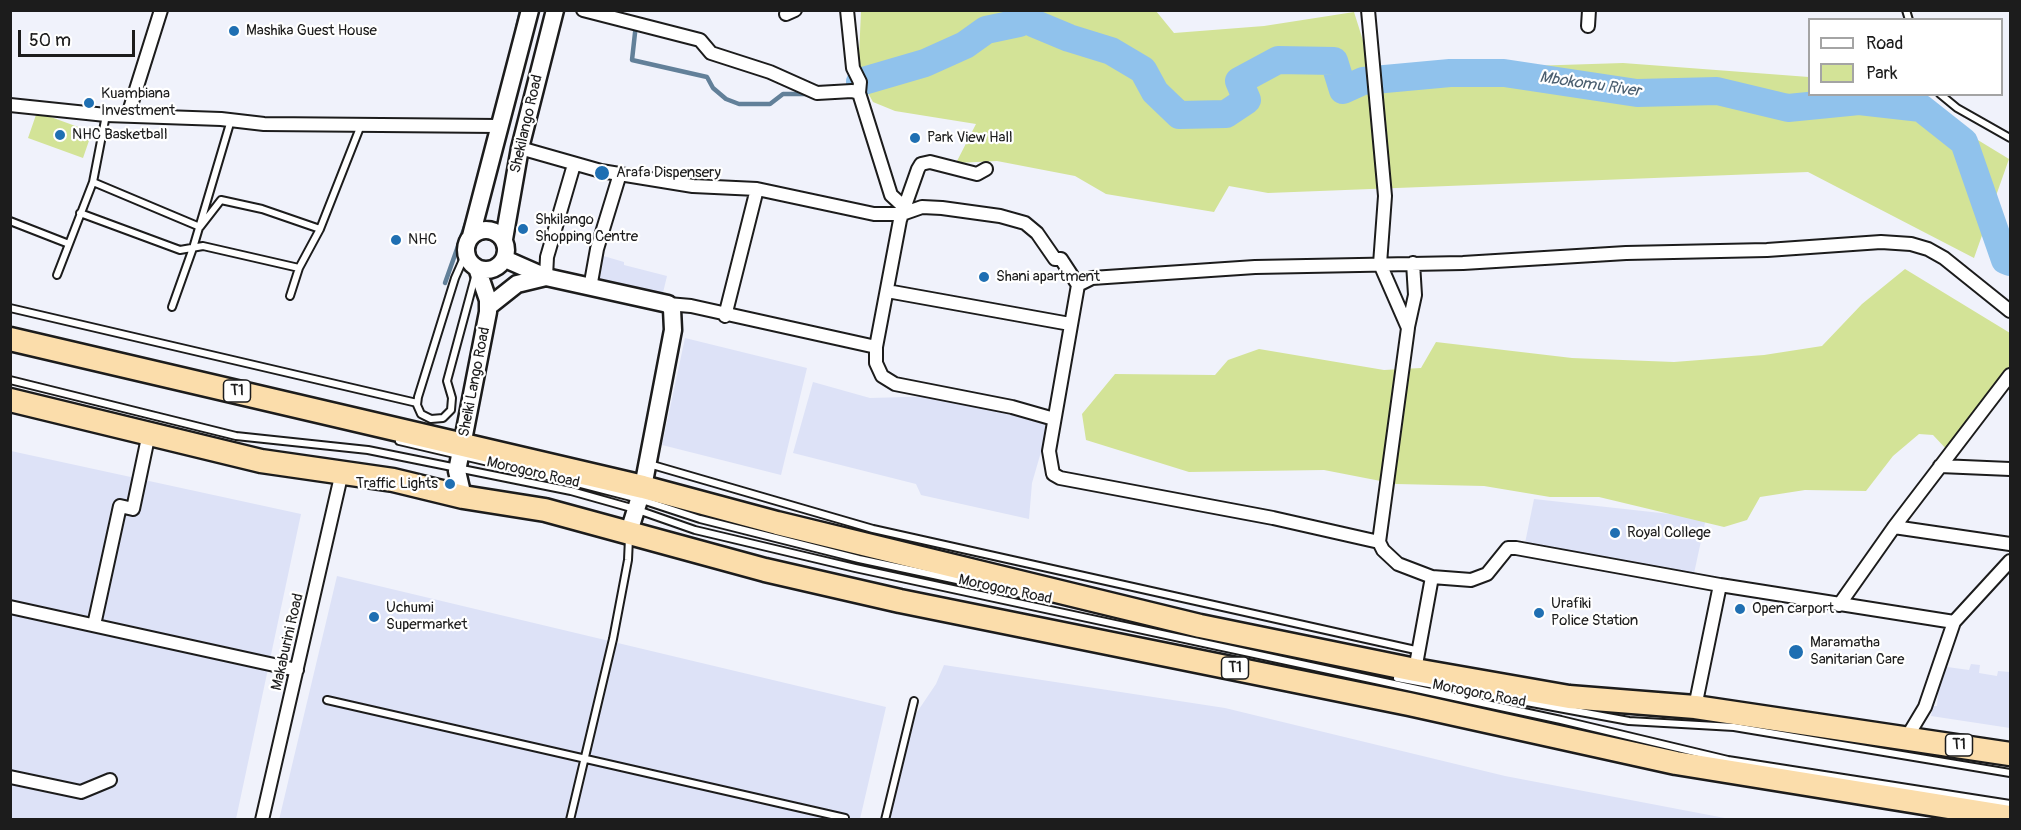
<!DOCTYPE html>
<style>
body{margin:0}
#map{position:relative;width:2021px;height:830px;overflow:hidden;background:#f0f2fb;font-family:Pangolin,sans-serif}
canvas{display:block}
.frame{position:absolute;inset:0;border:12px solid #1c1c1c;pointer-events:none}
.legend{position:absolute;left:1808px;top:18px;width:195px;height:78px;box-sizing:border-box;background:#fff;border:2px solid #a4a4a4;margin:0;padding:8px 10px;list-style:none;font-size:18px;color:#1c1c1c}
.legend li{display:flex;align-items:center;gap:12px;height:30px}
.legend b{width:30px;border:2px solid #a4a4a4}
.scale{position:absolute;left:18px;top:30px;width:117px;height:27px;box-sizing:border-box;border:3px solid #1c1c1c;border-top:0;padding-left:8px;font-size:18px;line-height:21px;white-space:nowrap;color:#1c1c1c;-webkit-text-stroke:4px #fff;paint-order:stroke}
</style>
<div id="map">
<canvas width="2021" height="830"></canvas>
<div class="frame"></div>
<ul class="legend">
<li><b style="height:8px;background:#fff"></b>Road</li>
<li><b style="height:16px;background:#d3e397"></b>Park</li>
</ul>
<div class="scale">50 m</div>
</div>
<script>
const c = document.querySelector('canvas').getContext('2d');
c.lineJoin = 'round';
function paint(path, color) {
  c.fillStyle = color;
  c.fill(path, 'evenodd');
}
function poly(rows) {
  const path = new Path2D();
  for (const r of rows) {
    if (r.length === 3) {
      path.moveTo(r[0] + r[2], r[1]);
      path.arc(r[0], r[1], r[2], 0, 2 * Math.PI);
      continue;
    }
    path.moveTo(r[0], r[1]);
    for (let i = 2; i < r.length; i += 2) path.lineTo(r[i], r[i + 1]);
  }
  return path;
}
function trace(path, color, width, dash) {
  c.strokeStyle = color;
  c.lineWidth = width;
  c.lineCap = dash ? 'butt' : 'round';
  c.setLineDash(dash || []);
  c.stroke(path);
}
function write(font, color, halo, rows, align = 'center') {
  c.font = font + ' Pangolin,sans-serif';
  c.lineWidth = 4.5;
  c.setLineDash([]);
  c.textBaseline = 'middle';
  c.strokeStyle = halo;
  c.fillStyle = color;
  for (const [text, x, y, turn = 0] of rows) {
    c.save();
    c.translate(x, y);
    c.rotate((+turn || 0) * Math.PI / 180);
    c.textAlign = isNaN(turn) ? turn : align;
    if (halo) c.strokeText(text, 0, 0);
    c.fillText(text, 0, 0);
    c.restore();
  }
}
paint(poly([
 [600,255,624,262,624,265,667,276,661,301,593,285],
 [685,338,807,368,781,475,662,445],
 [813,382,870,398,943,396,1050,421,1032,483,1029,519,921,495,916,484,793,453],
 [11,451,301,514,236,819,11,820],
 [1534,499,1706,518,1693,578,1524,548],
 [337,576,886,707,860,819,279,820],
 [1971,664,1980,665,1979,673,1997,676,1998,671,2010,672,2010,728,1931,716,1933,706,1937,706,1940,666,1969,670],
 [944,665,1225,708,1505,776,1730,819,887,820,909,724,936,684]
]), '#dde2f7');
paint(poly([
 [861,11,1156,11,1174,33,1264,26,1354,12,1371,66,1467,68,1623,63,1809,77,1810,94,1904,95,2009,159,1974,258,1808,172,1268,193,1229,186,1214,212,1106,194,1075,176,997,161,956,163,976,124,895,111,873,102,863,84,859,56],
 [37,112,92,132,83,158,28,138],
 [1905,269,2010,333,2010,375,1949,452,1933,435,1919,434,1893,456,1866,491,1805,490,1760,497,1747,520,1724,527,1599,497,1550,497,1484,486,1396,484,1324,470,1189,472,1086,440,1082,414,1115,374,1215,375,1228,360,1259,349,1384,370,1421,368,1436,342,1572,358,1674,362,1764,355,1822,346,1862,304]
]), '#d3e397');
trace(poly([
 [636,24,632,60,707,77,713,88,726,99,739,104,770,104,783,94,811,94],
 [517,28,521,10],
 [445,283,469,215]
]), '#628099', 4.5);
trace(poly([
 [1033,23,1069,38,1111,51,1143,70,1155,92,1179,115,1226,114,1247,100,1239,81,1278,60,1334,61,1343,90,1363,81,1450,73,1504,73,1637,93,1717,91,1788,108,1859,101,1921,108,1964,142,2005,260,2010,262],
 [860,82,925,63,965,45,986,30,1019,23]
]), '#90c2ec', 28);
const lane = poly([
 [1906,10,1909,20],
 [1940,94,1957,108,2010,138],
 [93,182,200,227,221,200,262,209,320,229],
 [80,213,180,250,203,246,299,268],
 [10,221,69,244],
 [466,253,455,278,418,397,417,405,421,414,431,419,443,418,451,410,452,398,447,381,475,277],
 [57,275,93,182,106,115],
 [290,296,299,268,320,229,361,125],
 [172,307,193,248,231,120],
 [10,308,417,403],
 [10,380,236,436,368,450,571,491,635,509,695,530,855,568,1561,720,1728,760,2010,804],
 [399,441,565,480],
 [649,464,873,529,1420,651],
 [577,483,639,499,700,519,859,559,1027,595],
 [1397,678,1629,721,1734,727,2010,773],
 [327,700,845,818],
 [570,820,613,639,628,560,629,538],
 [885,820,914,701]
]);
const street = poly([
 [583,10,700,40,711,53,770,72,817,93,852,91,859,93],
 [847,10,853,68,860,82,859,93,891,195,904,207],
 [1368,10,1385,196,1380,264,1408,328,1379,542,1383,550,1398,564,1432,577,1471,580,1487,574,1508,548,1516,548,1720,585,1954,622],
 [786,14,795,10],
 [1588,26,1589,10],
 [10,105,106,115,221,119,264,124,498,126],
 [128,115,161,10],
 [520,148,601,171,693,186,757,189,874,214,902,214,922,207,942,208,1000,216,1025,223,1037,233,1055,259,1061,259,1078,285,1049,451,1053,474,1060,478,1273,518,1379,542],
 [986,169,977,174,930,162,921,164,918,169,900,220,876,347,876,363,882,376,895,384,1012,407,1054,419],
 [546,277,547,257,573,168],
 [1078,285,1092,278,1255,267,1463,263,1626,253,1767,250,1881,242,1911,244,1928,249,1944,258,2010,311],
 [590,288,597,249,619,177],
 [887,291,1070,324],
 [668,304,691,306,876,347],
 [725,316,757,189],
 [1408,327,1415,295,1413,263],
 [1940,466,2010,469],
 [1894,527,2010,544],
 [1839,605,1894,527,2010,375],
 [10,607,297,670],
 [94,625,120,506,133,509,149,433],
 [1415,670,1432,577],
 [1695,707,1720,585],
 [1907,737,1925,707,1954,622,2010,561],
 [10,777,81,792,110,780],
 [262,820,342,472]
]);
const secondary = poly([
 [486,250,20],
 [471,236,530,10],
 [504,239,520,148,555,10],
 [505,259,546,277,668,304,672,309,673,330,643,487,629,532],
 [488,307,517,284,546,277],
 [463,497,457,471,488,312,488,300,477,268]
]);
const highway = poly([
 [10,339,643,487,777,523,1200,626,1415,670,1569,697,1695,707,2010,754],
 [10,400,261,461,393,480,463,497,545,510,765,570,900,601,1409,704,1676,763,2010,817]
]);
trace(lane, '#1c1c1c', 10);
trace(street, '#1c1c1c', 16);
trace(secondary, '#1c1c1c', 21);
trace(highway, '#1c1c1c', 27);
trace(lane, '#fff', 6);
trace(street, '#fff', 12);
trace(secondary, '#fff', 16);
trace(highway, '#fbddab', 22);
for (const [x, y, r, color] of [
 [234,31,6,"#1f6fb2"],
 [89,103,6,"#1f6fb2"],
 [60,135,6,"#1f6fb2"],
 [915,138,6,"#1f6fb2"],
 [602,173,8,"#1f6fb2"],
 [523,229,6,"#1f6fb2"],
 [396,240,6,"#1f6fb2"],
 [984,277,6,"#1f6fb2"],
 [450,484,6,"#1f6fb2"],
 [1615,533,6,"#1f6fb2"],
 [1740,609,6,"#1f6fb2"],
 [1539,613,6,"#1f6fb2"],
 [374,617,6,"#1f6fb2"],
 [1796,652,8,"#1f6fb2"]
]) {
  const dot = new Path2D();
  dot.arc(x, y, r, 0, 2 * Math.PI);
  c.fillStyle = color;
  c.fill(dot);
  trace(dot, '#fff', 2);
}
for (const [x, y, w] of [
 [237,391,27],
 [1235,668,27],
 [1959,745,27]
]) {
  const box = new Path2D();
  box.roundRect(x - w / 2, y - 11, w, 22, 4.5);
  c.fillStyle = '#fff';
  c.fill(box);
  trace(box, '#1c1c1c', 1.5);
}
write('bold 14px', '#1c1c1c', null, [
 ["T1",237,391],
 ["T1",1235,668],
 ["T1",1959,745]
]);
write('15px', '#1c1c1c', '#fff', [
 ["Mashika Guest House",246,31],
 ["Kuambiana",101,94],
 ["Investment",101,111],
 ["NHC Basketball",72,135],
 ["Park View Hall",927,138],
 ["Arafa Dispensery",616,173],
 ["Shkilango",535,220],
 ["Shopping Centre",535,237],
 ["NHC",408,240],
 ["Shani apartment",996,277],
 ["Traffic Lights",438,484,"right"],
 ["Royal College",1627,533],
 ["Urafiki",1551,604],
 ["Police Station",1551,621],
 ["Uchumi",386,608],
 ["Supermarket",386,625],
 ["Open carport",1752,609],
 ["Maramatha",1810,643],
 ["Sanitarian Care",1810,660]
], 'left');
write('15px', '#1c1c1c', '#fff', [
 ["Shekilango Road",527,124,-77],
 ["Sheiki Lango Road",475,382,-79],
 ["Morogoro Road",533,473,13],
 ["Morogoro Road",1005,590,12],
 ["Makaburini Road",288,642,-77],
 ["Morogoro Road",1479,694,11]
]);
write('italic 16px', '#4a5e6f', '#fff', [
 ["Mbokomu River",1590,85,8]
]);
</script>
